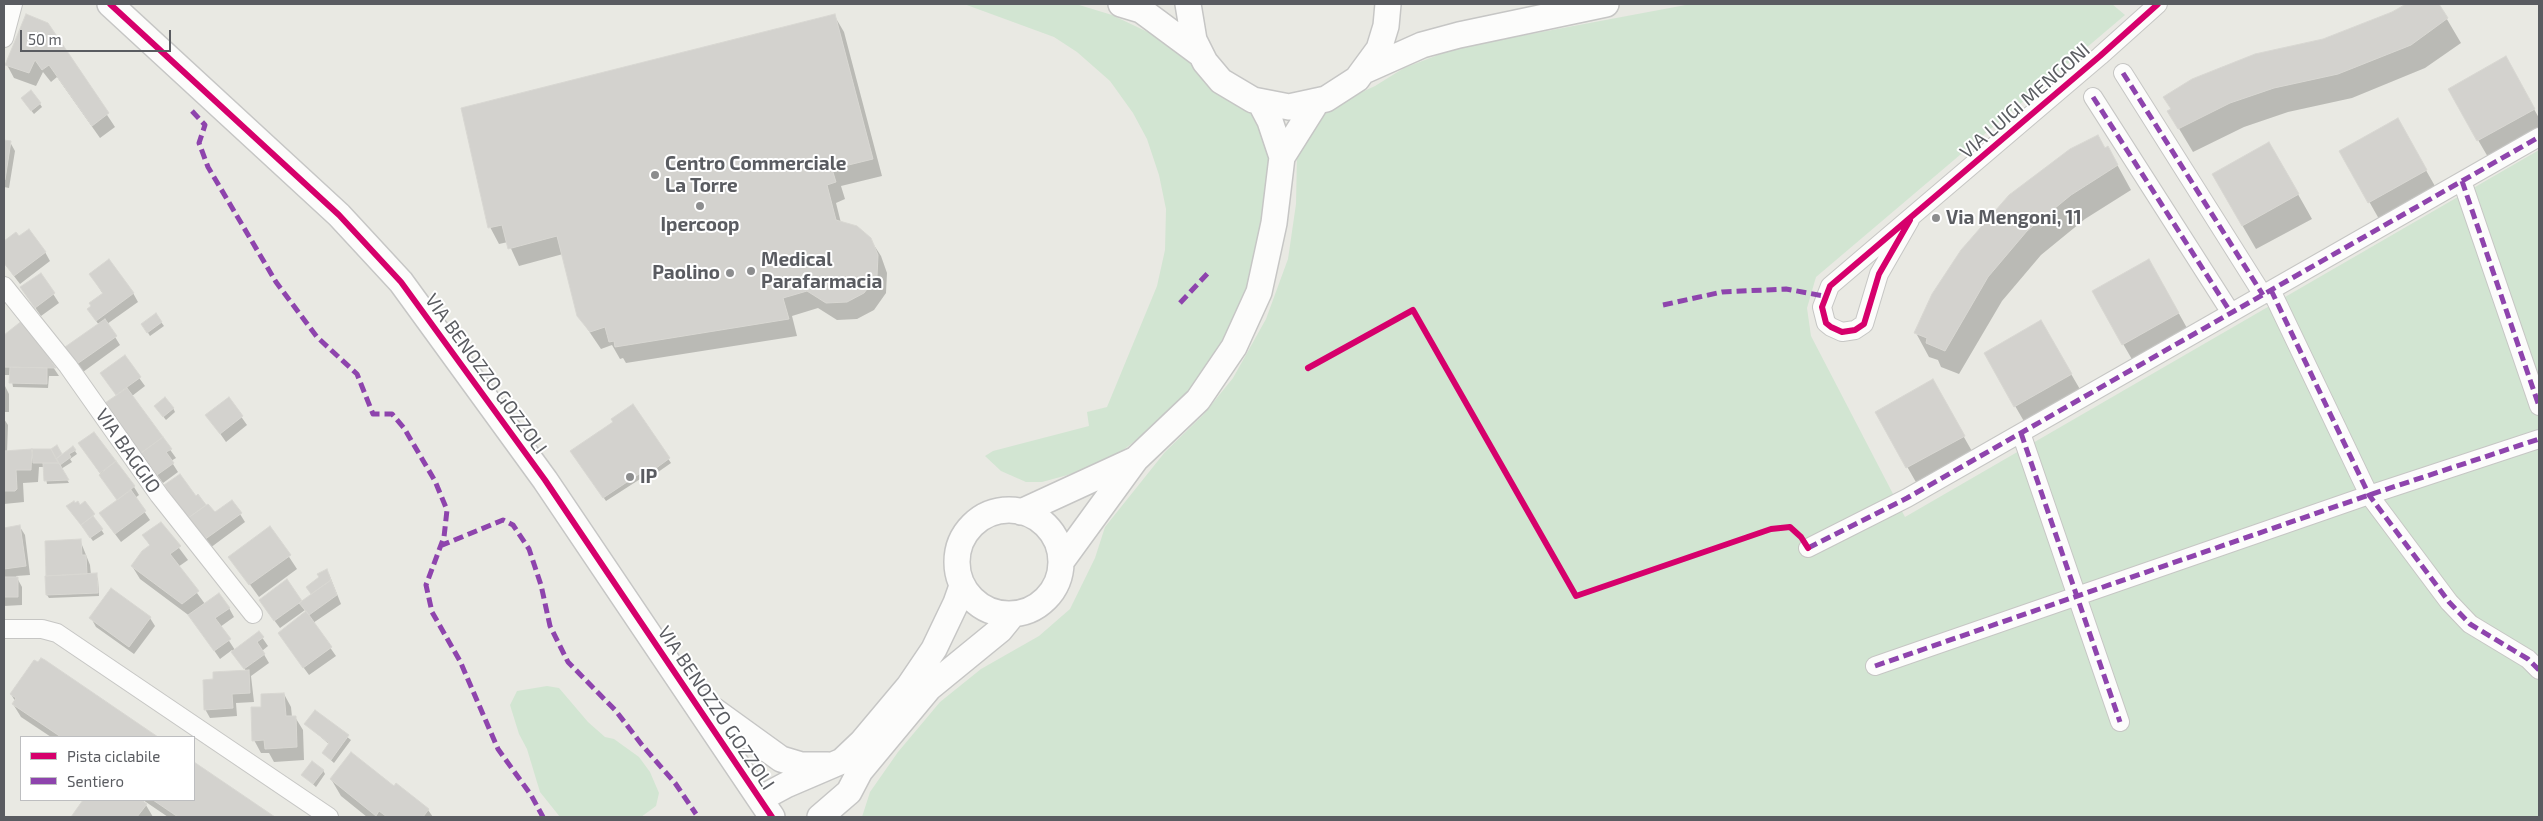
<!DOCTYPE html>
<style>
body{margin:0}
#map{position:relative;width:2543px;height:821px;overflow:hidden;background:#e9e9e3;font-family:"Exo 2",sans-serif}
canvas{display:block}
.frame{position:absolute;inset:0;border:5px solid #5a5c61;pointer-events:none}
.legend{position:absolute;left:20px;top:736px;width:175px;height:65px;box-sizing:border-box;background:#fff;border:1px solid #bdbec0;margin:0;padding:6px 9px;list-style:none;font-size:15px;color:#5a5c61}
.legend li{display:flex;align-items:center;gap:10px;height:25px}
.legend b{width:25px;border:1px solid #bdbec0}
.scale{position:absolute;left:20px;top:30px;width:151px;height:22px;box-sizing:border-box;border:2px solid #5a5c61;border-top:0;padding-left:6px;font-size:15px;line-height:18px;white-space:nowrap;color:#5a5c61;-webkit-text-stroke:4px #fff;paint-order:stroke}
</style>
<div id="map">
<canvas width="2543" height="821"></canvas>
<div class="frame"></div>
<ul class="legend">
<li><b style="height:6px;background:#d6006c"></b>Pista ciclabile</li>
<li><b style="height:6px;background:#8e44ad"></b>Sentiero</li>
</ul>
<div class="scale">50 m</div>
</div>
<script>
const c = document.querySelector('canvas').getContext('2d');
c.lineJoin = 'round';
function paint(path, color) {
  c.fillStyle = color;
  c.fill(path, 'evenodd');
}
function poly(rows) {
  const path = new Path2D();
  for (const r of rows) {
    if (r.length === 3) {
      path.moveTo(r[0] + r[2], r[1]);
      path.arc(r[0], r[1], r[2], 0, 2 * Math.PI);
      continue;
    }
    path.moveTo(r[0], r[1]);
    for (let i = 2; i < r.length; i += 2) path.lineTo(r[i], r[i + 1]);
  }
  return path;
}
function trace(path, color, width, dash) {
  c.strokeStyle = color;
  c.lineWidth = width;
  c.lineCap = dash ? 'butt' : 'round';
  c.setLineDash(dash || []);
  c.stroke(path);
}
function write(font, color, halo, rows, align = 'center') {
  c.font = font + ' "Exo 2",sans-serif';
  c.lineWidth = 4;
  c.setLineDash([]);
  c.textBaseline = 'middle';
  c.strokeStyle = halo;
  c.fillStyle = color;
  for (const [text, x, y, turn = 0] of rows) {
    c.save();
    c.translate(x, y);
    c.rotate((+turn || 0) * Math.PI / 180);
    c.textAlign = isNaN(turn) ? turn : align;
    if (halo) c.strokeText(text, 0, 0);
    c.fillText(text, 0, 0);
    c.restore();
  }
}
paint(poly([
 [964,4,1076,4,1112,15,1154,35,1251,105,1272,150,1262,252,1240,312,1204,374,1160,422,1114,457,1075,473,1042,482,1026,482,1001,471,985,456,993,451,1089,426,1087,412,1107,407,1157,286,1165,250,1166,209,1159,175,1147,139,1133,113,1110,81,1077,52,1054,37],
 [1691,4,2112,4,2125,15,1816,277,1807,308,1811,336,1905,517,2539,150,2539,817,862,817,870,792,898,752,940,702,981,669,1039,636,1070,609,1095,558,1105,527,1165,452,1203,415,1233,378,1266,319,1288,259,1296,204,1297,154,1325,109,1375,86,1404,68,1456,48],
 [547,686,559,688,588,722,605,737,614,739,639,757,650,772,659,793,656,806,641,817,560,817,540,792,527,749,519,734,510,705,517,691]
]), '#d2e5d2');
paint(poly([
 [2408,4,2432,4,2433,6,2438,4,2461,43,2425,68,2352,98,2288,112,2244,127,2193,152,2169,112,2323,40,2392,13],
 [834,15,844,32,882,176,841,186,845,199,836,203,841,223,870,239,881,256,887,273,886,293,874,310,857,319,837,320,818,308,792,316,797,336,626,363,623,358,620,359,612,345,601,349,578,315,563,254,519,266,508,242,499,244,490,227],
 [47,24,115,127,100,138,57,77,51,82,43,72,36,86,14,78,7,65],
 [2505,58,2539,118,2539,138,2492,164,2449,90],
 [24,102,40,104,42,107,34,114],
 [2397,119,2440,195,2383,226,2341,152],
 [4,141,10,142,15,151,9,188,4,187],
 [2269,143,2312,219,2256,249,2213,175],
 [2108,148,2131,190,2085,219,2041,255,2002,301,1959,374,1941,367,1938,360,1929,357,1916,333],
 [16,234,19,238,45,252,50,261,20,284,4,263,4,243],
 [2149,260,2192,337,2137,368,2093,292],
 [40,274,59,303,41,316,27,296],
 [90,274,133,293,138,302,107,324,120,345,83,372,72,356,99,325,94,318,103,294],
 [156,315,164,326,150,336,145,328],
 [23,322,59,376,49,376,48,388,13,387,11,375,5,375,5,386,9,394,9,412,4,412,4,419,8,425,7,452,52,451,57,447,62,456,73,448,77,454,70,459,72,462,61,469,69,483,47,484,44,467,39,467,38,482,23,483,24,502,4,504,4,336],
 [2041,322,2085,398,2029,430,1985,354],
 [124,357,145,386,132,396,176,458,171,461,178,472,163,483,112,412,117,396,107,382],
 [1932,381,1977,460,1921,491,1876,412],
 [228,398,247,425,226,442,207,415],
 [633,406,671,463,651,477,648,474,606,501,574,455],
 [173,408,175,412,166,420,158,410],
 [94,433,134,487,139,495,135,498,150,520,121,542,106,522,118,500,80,444],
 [171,494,198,496,215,514,240,514,245,522,210,548],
 [85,503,104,534,93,541,70,510],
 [161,524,188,560,178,567,205,604,229,608,234,617,220,627,235,650,259,633,268,646,262,651,269,663,251,676,254,702,236,703,237,716,210,718,205,709,214,681,246,671,232,650,220,659,191,617,140,579,132,566,150,546,144,535],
 [20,527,25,535,30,575,16,576,22,587,22,605,4,606,4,529],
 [270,528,297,569,259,597,230,557],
 [80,540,90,565,91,575,96,575,98,579,99,596,49,598,47,595],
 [329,574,341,604,313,623,336,656,309,675,285,642,306,612,305,610,280,628,265,608,302,602,312,595,307,588],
 [91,618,150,618,155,626,134,654,96,627],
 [41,659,156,737,51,737,21,717,13,704,15,701,11,694],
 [284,694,291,707,292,717,295,717,303,730,304,760,274,762,269,753,261,753,254,740,263,708],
 [315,712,351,740,334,763,323,753,330,745,306,724],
 [194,763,273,817,168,817,143,800,153,817,73,817,84,800,194,800],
 [323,770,325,774,316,787,303,775],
 [331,779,394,788,428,810,433,817,367,817,341,796]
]), '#0003');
const building = poly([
 [2406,4,2439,4,2448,18,2411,45,2338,74,2274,88,2230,103,2178,129,2167,111,2171,109,2163,97,2192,79,2255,54,2323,39,2392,12,2406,4],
 [26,14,48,23,109,113,92,126,49,65,42,70,35,60,29,73,5,65,26,14],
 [835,14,873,159,832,169,836,182,827,185,836,220,857,226,871,238,878,255,877,276,864,293,847,302,826,303,807,291,783,298,789,319,615,347,614,341,609,342,605,327,590,332,577,316,557,236,508,249,502,225,488,228,461,108,835,14],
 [2506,56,2535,109,2477,141,2448,89,2506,56],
 [31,90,41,103,31,111,21,98,31,90],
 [2398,118,2427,170,2368,203,2339,151,2398,118],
 [2098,135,2105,148,2108,146,2118,165,2071,195,2027,231,1988,277,1945,351,1926,343,1927,338,1914,333,1932,294,1961,250,2009,195,2070,149,2098,135],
 [4,140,11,141,5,180,4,180,4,140],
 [2269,142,2299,194,2242,226,2212,174,2269,142],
 [29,229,46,252,14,276,4,263,4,241,16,232,19,236,29,229],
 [109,259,134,293,96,321,87,309,91,306,89,303,103,293,89,274,109,259],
 [2149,259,2179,313,2122,345,2092,291,2149,259],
 [41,273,55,293,35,308,20,287,41,273],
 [156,313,162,322,147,333,141,324,156,313],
 [105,319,117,336,77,364,65,347,105,319],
 [23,320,56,368,4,367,4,335,23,320],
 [2041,320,2072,374,2014,407,1984,353,2041,320],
 [125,355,141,377,116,395,100,373,125,355],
 [10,367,47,368,47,384,9,383,10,367],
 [1933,379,1965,436,1906,468,1875,412,1933,379],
 [127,388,163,437,141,453,105,403,127,388],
 [165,397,174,408,163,417,154,406,165,397],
 [229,397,243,416,220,434,205,415,229,397],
 [633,404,670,458,648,474,645,470,603,498,570,451,613,422,611,419,633,404],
 [94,432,116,461,100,473,78,443,94,432],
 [163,437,172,449,166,452,174,463,157,475,141,453,163,437],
 [57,445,62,454,56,459,51,449,57,445],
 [73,446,76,450,69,454,71,457,60,465,56,459,73,446],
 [32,449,31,470,16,470,17,489,15,491,4,491,4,451,32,449],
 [32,449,51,449,59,463,33,463,32,449],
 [116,461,135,486,117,500,99,475,116,461],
 [43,463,59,463,69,480,44,481,43,463],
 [180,474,196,496,198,494,206,505,188,518,164,485,180,474],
 [131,490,146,511,115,534,99,513,131,490],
 [232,500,242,513,204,540,188,518,208,504,215,512,232,500],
 [74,501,75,503,78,501,80,505,85,501,95,514,81,525,66,506,74,501],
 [93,516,103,529,90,538,81,525,93,516],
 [161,522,181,546,170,554,199,591,182,604,131,566,142,551,150,545,142,535,161,522],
 [20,525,26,566,4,569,4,528,20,525],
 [270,526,291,555,249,585,228,557,270,526],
 [81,539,82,555,86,555,87,574,46,576,45,541,81,539],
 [327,569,331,580,311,594,306,587,319,577,317,574,327,569],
 [97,573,98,593,46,595,45,576,97,573],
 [4,577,18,577,18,597,4,597,4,577],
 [287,579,302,601,274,621,259,600,287,579],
 [331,580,337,595,309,615,299,603,331,580],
 [111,588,151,617,129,647,89,618,111,588],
 [219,593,230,608,215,618,231,639,214,651,188,615,219,593],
 [306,611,332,647,303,668,278,633,306,611],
 [259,631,264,637,257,642,265,654,244,669,231,652,259,631],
 [41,658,45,660,158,737,61,737,12,704,16,698,10,694,34,660,38,662,41,658],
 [249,670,250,693,232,694,233,708,204,710,203,680,213,679,213,672,249,670],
 [284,693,286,716,296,716,297,747,265,749,264,740,252,741,251,707,261,707,261,694,284,693],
 [315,710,349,735,331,760,322,753,329,743,304,724,315,710],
 [351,752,394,786,396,783,429,809,423,817,387,817,379,811,376,816,330,779,351,752],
 [312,761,324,770,313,784,301,775,312,761],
 [194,762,275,817,178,817,153,800,194,800,194,762],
 [83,800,141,800,147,804,137,817,71,817,83,800]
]);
paint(building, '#d3d2ce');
trace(building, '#d8d7d2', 1);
const street = poly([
 [4,38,13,4],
 [2123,73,2263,295],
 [2093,97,2231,313],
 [2462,181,2539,406],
 [1910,220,1879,274,1864,324,1855,330,1842,332,1831,327,1826,323,1822,307,1830,286,2100,56,2158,4],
 [4,286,68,366,159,495,253,614],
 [2271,290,2369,495,2449,602,2470,624,2528,659,2539,670],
 [2021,433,2120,722],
 [1808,548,1907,498,2539,137],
 [4,629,42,629,57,633,329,817],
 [1875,666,2369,495,2539,439]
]);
const secondary = poly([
 [110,4,339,215,401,282,545,480,772,817],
 [1121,4,1141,10,1199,53],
 [1188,4,1194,40,1205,62,1221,81,1253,100,1289,107,1326,99,1357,79,1379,49,1386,26,1388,4],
 [1366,70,1422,45,1459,35,1606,4],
 [1260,102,1270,121,1282,157],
 [1009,562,52],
 [1021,512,1134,460],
 [1061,562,1136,459,1198,400,1234,347,1259,292,1274,223,1282,157,1316,103],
 [702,702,781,759,801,765,828,765],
 [760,799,786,785,842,761,862,742,909,686,934,649,956,603,962,586],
 [820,817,849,792,860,771,929,688,1000,630,1013,614]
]);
trace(street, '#c6c6c4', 20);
trace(secondary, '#c6c6c5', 28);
trace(street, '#fcfcfb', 18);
trace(secondary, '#fcfcfb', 25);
trace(poly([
 [2123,73,2263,295],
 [2093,97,2231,313],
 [192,111,205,125,199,143,208,167,276,282,317,337,357,374,373,414,392,414,404,428,435,481,447,510,444,537,426,585,432,612,460,661,498,749,531,795,543,817],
 [2462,181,2539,406],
 [2271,290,2369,495,2449,602,2470,624,2528,659,2539,670],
 [1180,303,1208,273],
 [1663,305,1722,292,1786,289,1824,296],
 [2021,433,2120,722],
 [440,546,503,520,513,525,529,549,541,585,550,626,568,662,616,711,642,745,675,783,696,814],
 [1808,548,1907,498,2539,137],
 [1875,666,2369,495,2539,439]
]), '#8e44ad', 5, [10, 5]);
trace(poly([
 [110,4,339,215,401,282,545,480,772,817],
 [1910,220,1879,274,1864,324,1855,330,1842,332,1831,327,1826,323,1822,307,1830,286,2100,56,2158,4],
 [1308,368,1413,310,1576,596,1771,529,1790,527,1801,537,1808,548]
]), '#d6006c', 6);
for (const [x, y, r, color] of [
 [655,175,5,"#8c8d8e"],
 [700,206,5,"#8c8d8e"],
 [1936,218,5,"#8c8d8e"],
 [751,271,5,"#8c8d8e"],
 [730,273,5,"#8c8d8e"],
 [630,477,5,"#8c8d8e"]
]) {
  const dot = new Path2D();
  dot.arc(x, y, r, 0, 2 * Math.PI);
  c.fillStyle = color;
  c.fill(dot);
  trace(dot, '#fff', 2);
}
write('19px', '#5a5c61', '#fff', [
 ["VIA LUIGI MENGONI",2025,101,-41],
 ["VIA BENOZZO GOZZOLI",486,374,54],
 ["VIA BAGGIO",128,451,55],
 ["VIA BENOZZO GOZZOLI",716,708,56]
]);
write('bold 19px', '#5a5c61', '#fff', [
 ["Centro Commerciale",665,164],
 ["La Torre",665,186],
 ["Via Mengoni, 11",1946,218],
 ["Ipercoop",700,225,"center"],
 ["Medical",761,260],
 ["Parafarmacia",761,282],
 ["Paolino",720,273,"right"],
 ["IP",640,477]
], 'left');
</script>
